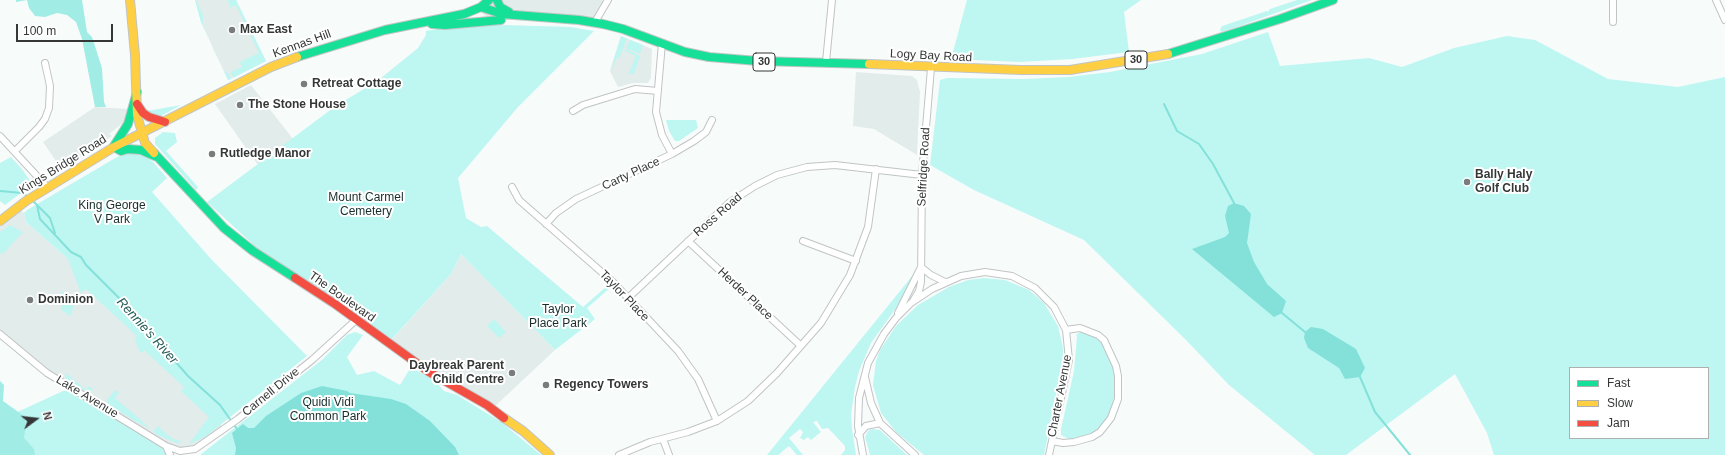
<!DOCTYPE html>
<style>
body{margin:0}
#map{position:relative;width:1725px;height:455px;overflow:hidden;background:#f7fcfb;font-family:Arial,sans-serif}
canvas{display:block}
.legend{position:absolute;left:1569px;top:367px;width:140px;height:72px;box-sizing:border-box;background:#fff;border:1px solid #aeafaf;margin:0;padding:5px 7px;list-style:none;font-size:12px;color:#353737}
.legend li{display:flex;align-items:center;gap:8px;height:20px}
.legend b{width:20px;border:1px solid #aeafaf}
.north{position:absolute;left:16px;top:399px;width:40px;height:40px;-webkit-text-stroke:3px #fff;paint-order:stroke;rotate:75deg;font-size:11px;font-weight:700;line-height:16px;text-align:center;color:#353737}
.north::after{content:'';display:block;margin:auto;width:14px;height:18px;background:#353737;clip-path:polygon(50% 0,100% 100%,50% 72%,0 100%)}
.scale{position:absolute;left:16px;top:24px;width:97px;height:18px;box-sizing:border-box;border:2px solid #353737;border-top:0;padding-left:5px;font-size:12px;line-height:14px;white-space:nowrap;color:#353737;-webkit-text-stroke:3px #fff;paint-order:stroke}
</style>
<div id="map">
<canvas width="1725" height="455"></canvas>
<ul class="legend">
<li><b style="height:5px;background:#16e098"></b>Fast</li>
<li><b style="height:5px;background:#ffcf43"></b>Slow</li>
<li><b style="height:5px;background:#f24e42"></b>Jam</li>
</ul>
<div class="north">N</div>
<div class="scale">100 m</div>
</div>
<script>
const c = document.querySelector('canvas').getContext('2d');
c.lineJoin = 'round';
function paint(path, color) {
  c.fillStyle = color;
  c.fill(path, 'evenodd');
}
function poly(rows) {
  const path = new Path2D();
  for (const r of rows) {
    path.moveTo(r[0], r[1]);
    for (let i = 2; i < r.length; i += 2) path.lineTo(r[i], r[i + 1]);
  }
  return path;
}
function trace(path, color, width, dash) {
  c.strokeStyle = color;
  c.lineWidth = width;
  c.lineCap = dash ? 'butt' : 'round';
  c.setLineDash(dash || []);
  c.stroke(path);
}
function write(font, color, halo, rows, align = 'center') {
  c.font = font + ' Arial,sans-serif';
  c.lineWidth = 4;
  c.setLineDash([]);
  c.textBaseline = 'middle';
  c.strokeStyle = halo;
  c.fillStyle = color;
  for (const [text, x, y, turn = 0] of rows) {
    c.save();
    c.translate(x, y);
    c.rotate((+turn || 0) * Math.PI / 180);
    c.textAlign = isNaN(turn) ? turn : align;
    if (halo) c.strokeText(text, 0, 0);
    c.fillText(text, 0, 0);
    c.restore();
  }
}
paint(poly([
 [195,0,236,0,266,61,228,80,201,22],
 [489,0,602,0,606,4,595,22,525,17,516,20,501,20,487,17,482,13,481,7],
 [621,36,652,49,651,78,648,83,633,83,618,87,610,71],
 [856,72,912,76,917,80,920,92,917,155,874,129,853,126],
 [251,85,293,139,258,165,215,104],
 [95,107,128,109,124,122,109,134,112,136,101,143,100,139,87,149,92,151,79,158,77,156,60,167,43,142],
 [18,208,24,213,26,222,68,259,225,429,195,449,180,451,73,390,0,334,0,221],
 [461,254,555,350,492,409,388,344,451,274]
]), '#e2eceb');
paint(poly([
 [195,0,196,0,203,15,203,25,214,51,224,71,229,74,231,79,228,80,201,22],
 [228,0,236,0,266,61,233,78,231,72,242,67,240,62,259,53,236,5,230,8],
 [967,0,1141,0,1124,12,1129,52,1072,59,1020,62,951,59],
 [1297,0,1312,0,1234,28,1221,32,1220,30,1222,26,1267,11,1268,12,1270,9],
 [469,24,570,27,594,31,518,107,458,178,466,218,481,227,487,226,583,307,607,286,610,288,587,308,595,319,555,350,461,254,451,274,392,339,257,248,207,202,337,105,376,82,418,48,426,35,426,31],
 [1268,32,1280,66,1369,58,1402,67,1454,48,1507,36,1535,40,1608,79,1678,87,1725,77,1725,455,1494,455,1487,433,1455,374,1346,455,1315,455,1229,385,1186,340,1084,240,974,190,930,165,940,80,947,78,1024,79,1068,77,1110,72,1202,54],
 [1570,368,1708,368,1708,438,1570,438],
 [621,36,627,39,619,58,617,57,610,71],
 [630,40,643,45,640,54,626,48],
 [626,49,640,56,634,74,629,74,636,56,625,51],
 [181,105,161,116,156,117,147,111],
 [666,120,696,120,698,128,679,141,675,141,669,131],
 [163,132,175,133,177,142,166,151,198,187,196,190,155,144,155,138],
 [127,153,146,156,153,162,167,178,152,192,211,259,307,356,205,437,189,444,209,417,181,391,184,387,144,350,142,353,140,352,135,340,137,336,86,289,81,293,68,259,26,222,24,213,27,210,117,157],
 [11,157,22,169,31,182,29,187,5,205,0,201,0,163],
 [10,225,23,232,2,255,0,252,0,232],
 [913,275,912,280,896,308,871,343,859,371,855,387,851,414,852,429,856,455,841,455,845,450,845,446,828,428,822,429,817,421,813,422,821,432,811,440,808,437,804,440,800,438,803,432,800,429,789,438,803,455,797,455,789,446,778,455,767,455],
 [984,278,1005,280,1029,290,1044,303,1058,326,1063,348,1063,360,1044,455,924,455,896,432,881,413,873,385,876,361,880,350,896,326,918,305,949,287,968,280],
 [61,290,72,301,73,307,71,316,61,310],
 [494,319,506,332,499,338,487,326],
 [355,332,363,335,347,357,357,375,374,371,400,385,411,367,436,382,444,391,457,395,501,422,541,455,200,455,323,359,347,335],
 [1080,332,1092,335,1103,343,1113,368,1116,390,1109,416,1098,429,1087,436,1069,439,1061,435,1061,429,1074,371,1077,336,1076,335],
 [66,373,86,390,89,386,93,389,92,390,88,392,79,388,65,378],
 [73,390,166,446,170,455,0,455,0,420,63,391],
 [115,390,119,393,115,398,151,429,135,421,108,404,107,400],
 [157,426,173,439,183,442,177,443,155,434,154,431],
 [872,429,880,430,907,455,870,455,865,437,868,431]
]), '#bef6f2');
paint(poly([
 [16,0,82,0,87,32,92,37,102,68,104,102,106,107,95,107,82,39,76,22,67,15,57,13,45,17,35,16,29,8,27,0,16,2],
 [0,381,4,385,3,401,24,416,26,425,24,438,34,449,35,455,0,455]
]), '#a2ece6');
paint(poly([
 [1234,203,1244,206,1251,214,1247,243,1254,262,1267,284,1286,301,1282,313,1274,317,1192,249,1225,237,1229,233,1225,216,1228,206],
 [1311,327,1323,329,1356,349,1365,368,1360,377,1345,379,1339,368,1308,348,1304,338,1305,332],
 [322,386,347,391,350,393,391,399,406,404,430,421,455,447,459,455,235,455,236,448,232,433,243,424,248,428,254,428,266,416,301,393]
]), '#83e1da');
trace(poly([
 [1164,104,1177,131,1199,144,1213,164,1234,203],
 [0,191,22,193,27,196],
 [32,200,50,218,55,233],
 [37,205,40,219,71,252,81,257,86,265,120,299,132,316,152,335,188,376,220,405,237,429],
 [1282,313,1305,332],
 [1360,377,1375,412,1410,455]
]), '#83e1da', 2);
const street = poly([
 [1613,0,1613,22],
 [1716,0,1725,20],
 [595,22,608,0],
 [662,43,656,112,662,135,672,154],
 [826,62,832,0],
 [573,111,583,105,635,89,658,91],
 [0,136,48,188],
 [15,151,39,127,45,119,49,108,50,86,45,63],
 [512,187,519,200,613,282,678,351,698,379,717,421],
 [546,224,556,213,576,199,672,154,694,141,706,132,712,120],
 [688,241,801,346],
 [803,241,856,261],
 [921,267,931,275,945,282],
 [628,298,730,202,755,186,777,175,807,167,835,165,922,175],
 [913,301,919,291,921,282,922,175,931,68],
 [898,313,921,267],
 [0,334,47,373,166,446,180,451,195,449,238,419,312,360,356,320],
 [865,377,871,403,880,423,915,455],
 [858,435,866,426,880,423],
 [663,439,669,455],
 [1052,441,1063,443,1074,442,1092,437,1100,432,1111,418,1118,399,1118,376,1116,366,1104,340,1098,335,1080,328,1066,330],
 [166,446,170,455],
 [619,455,650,442,688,432,717,421,748,401,777,373,821,323,850,275,868,227,876,169],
 [863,455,858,426,859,398,868,363,884,334,896,318,911,303,932,289,961,276,985,272,1012,276,1035,288,1054,307,1066,330,1069,360,1049,455]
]);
const fast = poly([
 [497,0,500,7,509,12],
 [481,7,502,14,579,20,603,24,623,29,685,52,709,57,758,61,869,64],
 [432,24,445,25,501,20],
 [1168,54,1280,19,1333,0],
 [297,57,385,30,464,14,481,7,489,0],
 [114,146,128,124,137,92],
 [114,147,121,151,128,149,141,150,157,157],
 [154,153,224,228,253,251,295,278]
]);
const slow = poly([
 [130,0,135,55,137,115,145,143,154,153],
 [869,64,1021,70,1070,70,1168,54],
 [0,221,26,201,114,147,271,67,297,57],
 [504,418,523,431,550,455]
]);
const jam = poly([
 [137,104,143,113,149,117,165,122],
 [295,278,335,304,429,372,487,405,504,418]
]);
trace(street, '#c1c4c4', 8);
trace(fast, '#c1c4c4', 10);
trace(slow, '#c1c4c4', 10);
trace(jam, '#c1c4c4', 10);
trace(street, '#fefffe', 6);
trace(fast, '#16e098', 8);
trace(slow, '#ffcf43', 8);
trace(jam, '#f24e42', 8);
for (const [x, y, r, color] of [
 [232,30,4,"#797c7c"],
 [304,84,4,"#797c7c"],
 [240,105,4,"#797c7c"],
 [212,154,4,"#797c7c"],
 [1467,182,4,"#797c7c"],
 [30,300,4,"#797c7c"],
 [512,373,4,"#797c7c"],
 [546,385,4,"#797c7c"]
]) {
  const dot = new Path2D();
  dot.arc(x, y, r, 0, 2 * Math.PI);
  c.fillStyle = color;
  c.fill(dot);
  trace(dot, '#fff', 1.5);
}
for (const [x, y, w] of [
 [1136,60,22],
 [764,62,22]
]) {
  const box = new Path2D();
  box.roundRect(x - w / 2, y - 9, w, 18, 3);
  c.fillStyle = '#fff';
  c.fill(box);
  trace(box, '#353737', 1);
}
write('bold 11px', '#353737', null, [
 ["30",1136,60],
 ["30",764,62]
]);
write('bold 12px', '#353737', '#fff', [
 ["Max East",240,30],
 ["Retreat Cottage",312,84],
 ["The Stone House",248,105],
 ["Rutledge Manor",220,154],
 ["Bally Haly",1475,175],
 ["Golf Club",1475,189],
 ["Dominion",38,300],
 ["Daybreak Parent",504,366,"right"],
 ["Child Centre",504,380,"right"],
 ["Regency Towers",554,385]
], 'left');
write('12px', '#353737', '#fff', [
 ["Kennas Hill",302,44,-20],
 ["Logy Bay Road",931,56,3],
 ["Kings Bridge Road",63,165,-32],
 ["Selfridge Road",924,167,-87],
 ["Carty Place",631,174,-25],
 ["Ross Road",718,215,-41],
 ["Herder Place",745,294,43],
 ["Taylor Place",624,296,46],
 ["The Boulevard",342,297,35],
 ["Carnell Drive",271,392,-39],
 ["Charter Avenue",1060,396,-79],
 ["Lake Avenue",87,397,31]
]);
write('12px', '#172e2c', '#fff', [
 ["Mount Carmel",366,198],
 ["Cemetery",366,212],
 ["King George",112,206],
 ["V Park",112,220],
 ["Taylor",558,310],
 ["Place Park",558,324],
 ["Quidi Vidi",328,403],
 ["Common Park",328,417]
]);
write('italic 13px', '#245b56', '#fff', [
 ["Rennie's River",147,331,48]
]);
</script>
